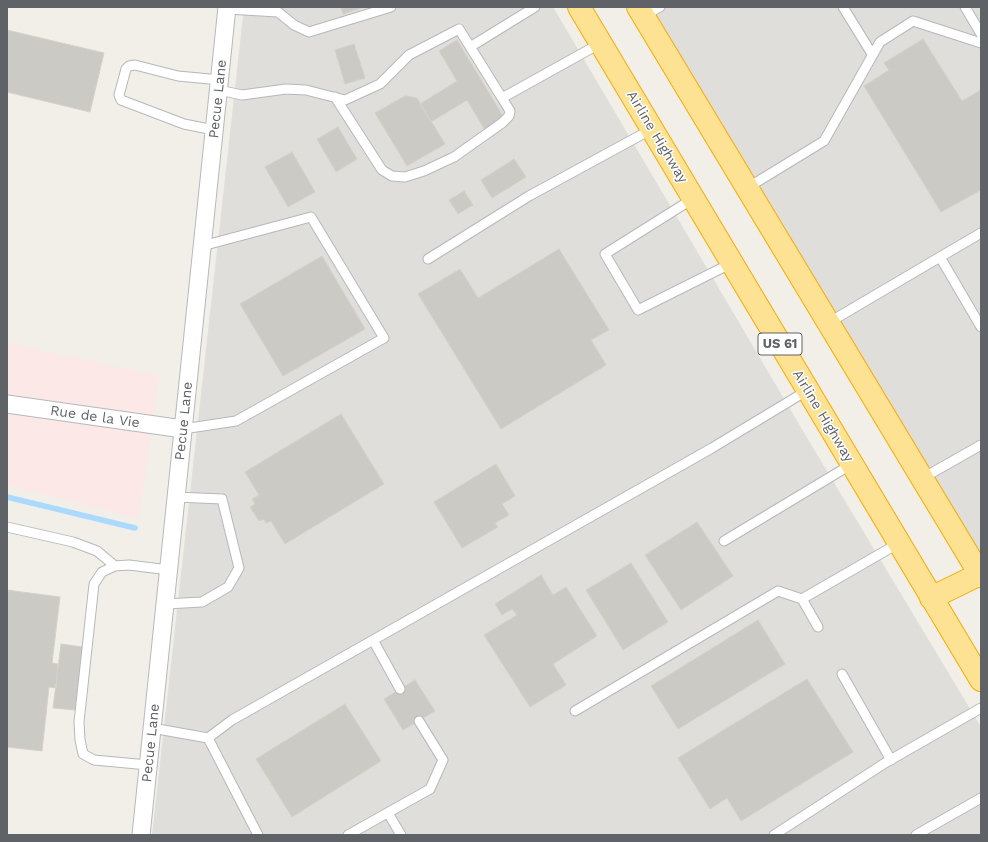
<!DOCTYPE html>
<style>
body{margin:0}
#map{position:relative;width:988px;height:842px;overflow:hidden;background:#f1efe8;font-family:"Work Sans",sans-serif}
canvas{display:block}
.frame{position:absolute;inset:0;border:8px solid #5f6368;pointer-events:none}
</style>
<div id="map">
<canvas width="988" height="842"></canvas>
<div class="frame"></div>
</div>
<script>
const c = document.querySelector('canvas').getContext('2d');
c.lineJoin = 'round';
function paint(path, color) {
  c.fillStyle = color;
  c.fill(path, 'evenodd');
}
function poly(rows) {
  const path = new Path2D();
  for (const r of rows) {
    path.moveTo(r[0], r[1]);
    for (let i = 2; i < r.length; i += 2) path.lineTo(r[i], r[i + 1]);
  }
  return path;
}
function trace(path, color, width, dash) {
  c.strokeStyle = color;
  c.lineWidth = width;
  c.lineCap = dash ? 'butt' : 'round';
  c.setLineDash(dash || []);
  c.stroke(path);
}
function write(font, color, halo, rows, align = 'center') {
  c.font = font + ' "Work Sans",sans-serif';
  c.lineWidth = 3;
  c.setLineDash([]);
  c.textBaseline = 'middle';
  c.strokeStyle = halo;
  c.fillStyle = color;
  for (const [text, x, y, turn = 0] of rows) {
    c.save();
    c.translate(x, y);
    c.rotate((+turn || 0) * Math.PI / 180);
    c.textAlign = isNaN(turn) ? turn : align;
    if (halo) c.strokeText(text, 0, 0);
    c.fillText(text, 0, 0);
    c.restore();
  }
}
paint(poly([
 [244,7,553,7,806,436,981,727,981,835,152,835],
 [649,7,981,7,981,563]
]), '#e0deda');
paint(poly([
 [7,343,159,376,139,518,7,485]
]), '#fce8e6');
trace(poly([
 [7,497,135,528]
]), '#aadaff', 5.5);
const building = poly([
 [341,7,364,7,343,14,341,7],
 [7,30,104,53,90,112,7,92,7,30],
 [923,39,962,101,981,90,981,190,941,212,864,86,889,70,884,63,923,39],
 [457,40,504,118,485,130,467,100,431,122,420,104,457,81,439,51,457,40],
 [354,44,365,78,345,84,335,50,354,44],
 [405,96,417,98,445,144,407,166,375,113,405,96],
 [338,127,357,159,336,172,317,139,338,127],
 [292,152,315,192,288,207,265,167,292,152],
 [514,159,526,177,492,198,481,180,514,159],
 [464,191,473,205,458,214,449,200,464,191],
 [559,249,609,330,591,340,606,365,501,429,418,294,460,269,478,298,559,249],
 [322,256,365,329,283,376,240,304,322,256],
 [341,414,384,484,285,544,271,521,266,523,264,519,259,521,250,507,255,504,252,499,259,495,245,472,341,414],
 [496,464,515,496,502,504,509,515,495,523,498,527,462,548,434,502,496,464],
 [697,522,733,576,681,610,645,555,697,522],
 [631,563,668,622,623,650,586,590,631,563],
 [541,575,553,595,566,587,597,636,553,664,566,685,530,707,484,635,517,615,512,609,502,615,495,604,541,575],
 [7,590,60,597,52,663,58,664,56,688,49,687,42,751,7,747,7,590],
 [758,620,785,664,678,729,651,686,758,620],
 [61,644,83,647,75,710,53,708,61,644],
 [807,679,853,752,741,821,727,798,710,809,678,758,807,679],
 [415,680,435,711,403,730,384,699,415,680],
 [345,704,381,761,292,817,256,759,345,704]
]);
paint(building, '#cccac5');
trace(building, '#d6d1c6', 1);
const lane = poly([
 [843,7,872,54],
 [965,7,981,34],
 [227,9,278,12,294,25,309,32,391,7],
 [643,16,660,7],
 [470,47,535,7],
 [219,90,242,95,286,89,306,90,345,100,380,84,409,55,459,29,502,98,601,43],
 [335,97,382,170,392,176,405,177,424,171,454,157,502,123,509,116,510,111,502,98],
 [214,130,184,124,121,100,119,95,126,69,129,66,135,65,178,76,220,80],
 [747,188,824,141,880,42,913,21,981,43],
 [694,198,605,254,638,310,732,263],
 [940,257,981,233],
 [428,259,529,196,652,129],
 [828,323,940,257,981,327],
 [183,429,236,421,384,338,311,217,202,246],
 [921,479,981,445],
 [7,527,73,542,97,551,115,566],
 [724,541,852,464],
 [802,599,818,627],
 [165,604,202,602,228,587,239,568,222,499,176,497],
 [373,640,400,689],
 [842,674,891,760],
 [575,711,778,591,802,599,899,543],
 [152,728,208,738],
 [148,765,94,760,83,754,80,740,79,722,94,584,102,572,115,566,129,565,169,570],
 [388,813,401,835],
 [258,835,208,738,232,720,712,448,808,390],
 [348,835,430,789,443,760,419,721],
 [774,835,885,763,981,708],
 [916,835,981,798]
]);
const street = poly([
 [7,404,183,429],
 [141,835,227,7]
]);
const highway = poly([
 [579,7,981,680],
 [638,7,981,576],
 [931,598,980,574]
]);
trace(lane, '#b5b8bc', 11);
trace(street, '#b5b8bc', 19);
trace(highway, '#f9ab00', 24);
trace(lane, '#fff', 9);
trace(street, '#fff', 17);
trace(highway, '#fde293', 22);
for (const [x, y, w] of [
 [780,344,44]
]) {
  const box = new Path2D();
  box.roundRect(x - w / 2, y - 11, w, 22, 3);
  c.fillStyle = '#fff';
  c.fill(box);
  trace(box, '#5f6368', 1);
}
write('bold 13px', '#5f6368', null, [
 ["US 61",780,344]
]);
write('14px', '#5f6368', '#fff', [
 ["Pecue Lane",218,99,-84],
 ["Airline Highway",657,137,59],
 ["Airline Highway",823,416,59],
 ["Rue de la Vie",95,417,8],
 ["Pecue Lane",184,421,-84],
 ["Pecue Lane",151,743,-84]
]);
</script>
